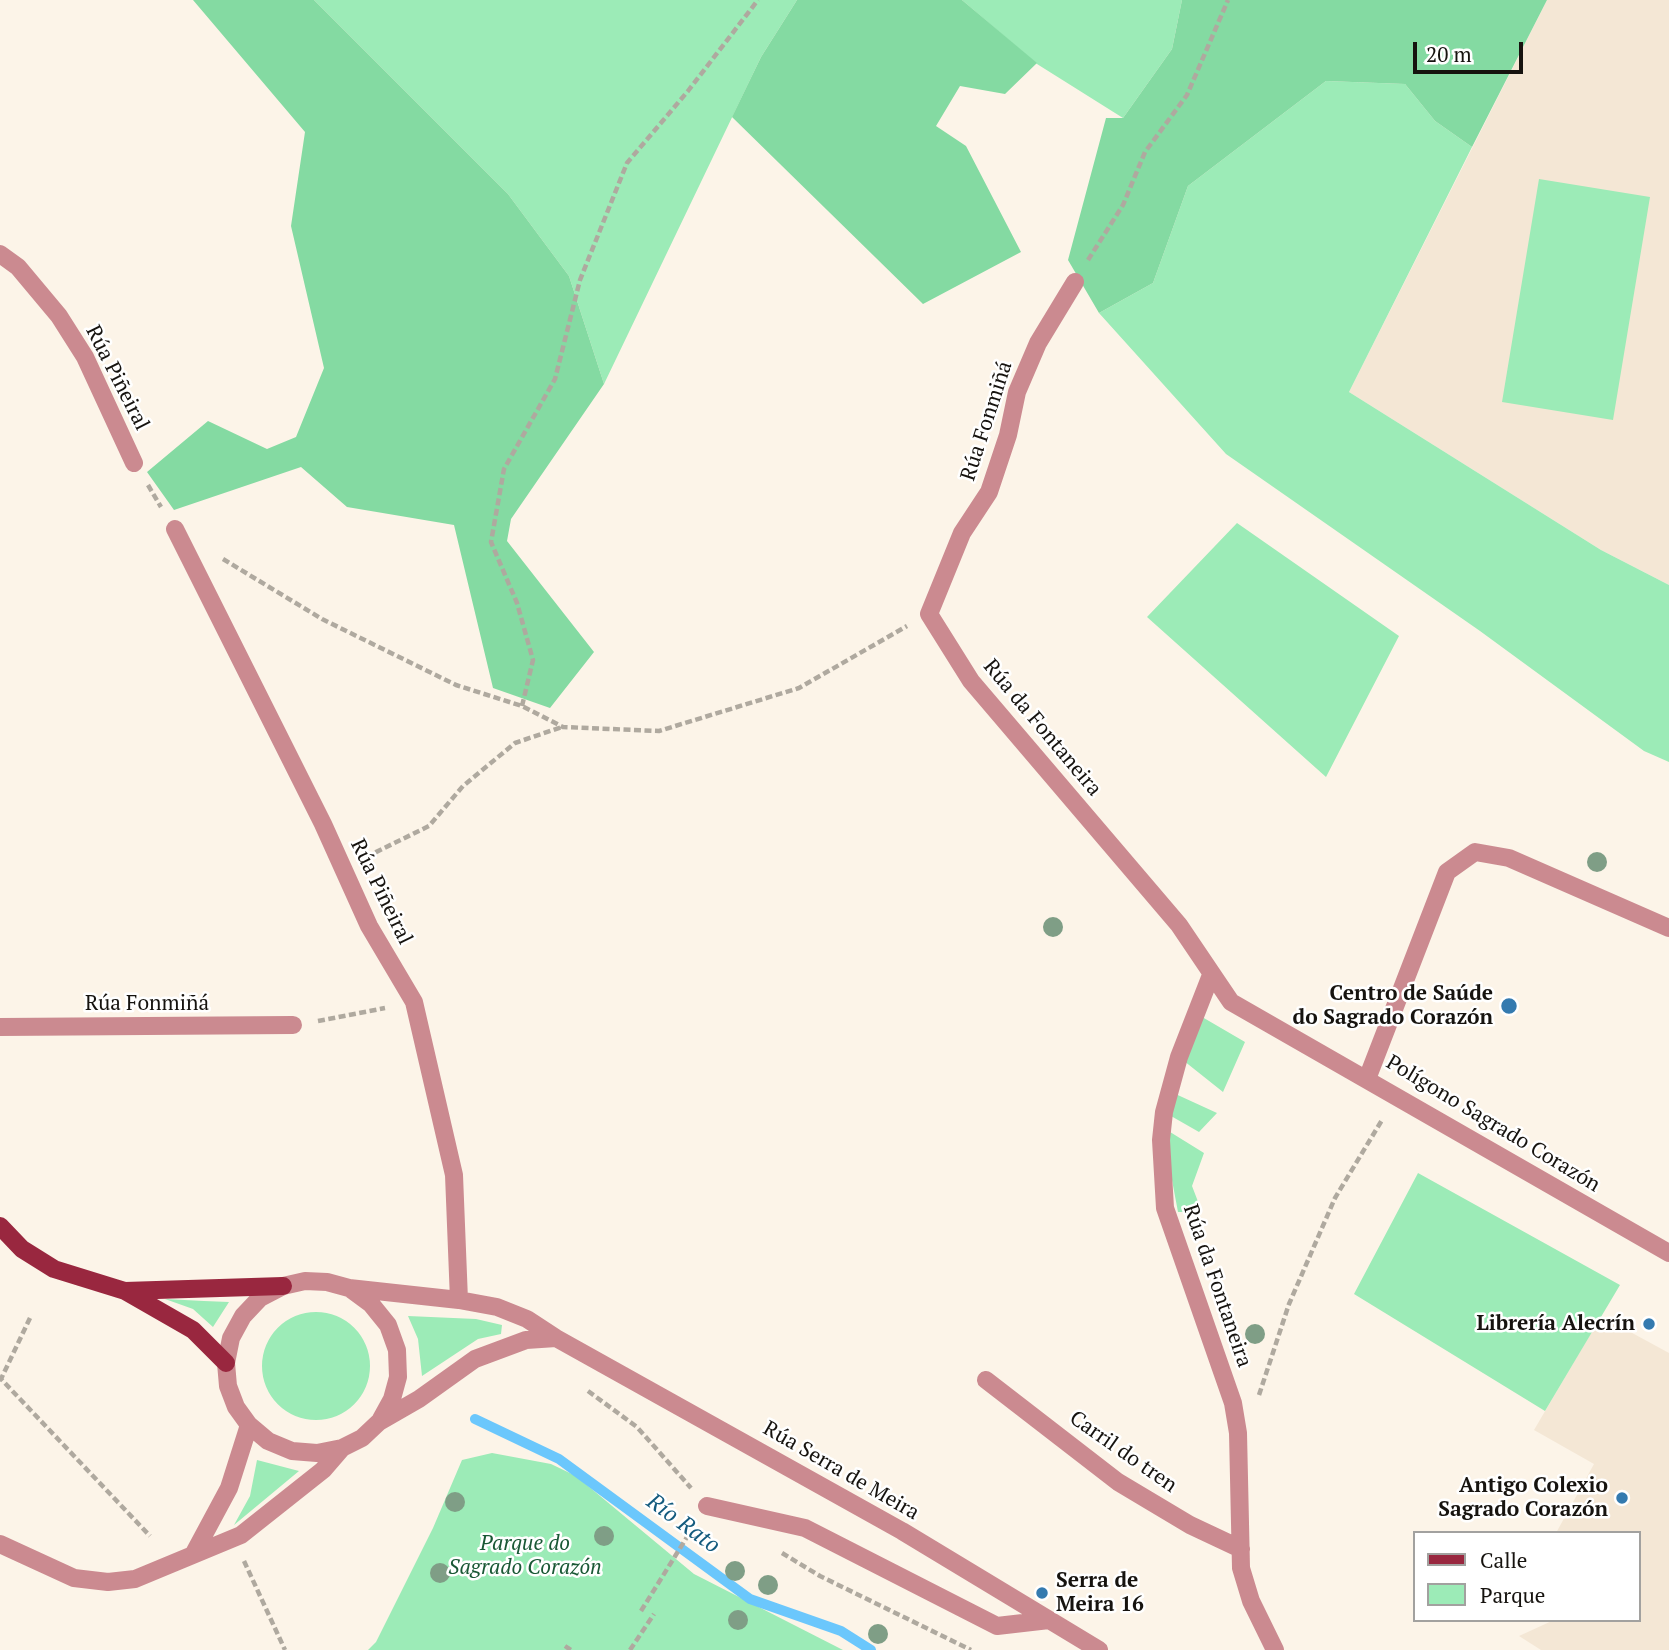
<!DOCTYPE html>
<meta charset="utf-8">
<style>
body{margin:0}
#map{position:relative;width:1669px;height:1650px;overflow:hidden;background:#fcf4e8;font-family:"PT Serif",serif}
canvas{display:block}
.legend{position:absolute;left:1413px;top:1531px;width:228px;height:91px;box-sizing:border-box;background:#fff;border:2px solid #a2a19f;margin:0;padding:9px 12px;list-style:none;font-size:21px;color:#16130f}
.legend li{display:flex;align-items:center;gap:14px;height:35px}
.legend b{width:35px;border:2px solid #a2a19f}
.scale{position:absolute;left:1413px;top:42px;width:110px;height:32px;box-sizing:border-box;border:4px solid #16130f;border-top:0;padding-left:9px;font-size:21px;line-height:24px;white-space:nowrap;color:#16130f;-webkit-text-stroke:5px #fff;paint-order:stroke}
</style>
<div id="map">
<canvas width="1669" height="1650"></canvas>
<ul class="legend">
<li><b style="height:9px;background:#99273f"></b>Calle</li>
<li><b style="height:19px;background:#9cebb7"></b>Parque</li>
</ul>
<div class="scale">20 m</div>
</div>
<script>
const c = document.querySelector('canvas').getContext('2d');
c.lineJoin = 'round';
function paint(path, color) {
  c.fillStyle = color;
  c.fill(path, 'evenodd');
}
function poly(rows) {
  const path = new Path2D();
  for (const r of rows) {
    if (r.length === 3) {
      path.moveTo(r[0] + r[2], r[1]);
      path.arc(r[0], r[1], r[2], 0, 2 * Math.PI);
      continue;
    }
    path.moveTo(r[0], r[1]);
    for (let i = 2; i < r.length; i += 2) path.lineTo(r[i], r[i + 1]);
  }
  return path;
}
function trace(path, color, width, dash) {
  c.strokeStyle = color;
  c.lineWidth = width;
  c.lineCap = dash ? 'butt' : 'round';
  c.setLineDash(dash || []);
  c.stroke(path);
}
function write(font, color, halo, rows, align = 'center') {
  c.font = font + ' "PT Serif",serif';
  c.lineWidth = 5;
  c.setLineDash([]);
  c.textBaseline = 'middle';
  c.strokeStyle = halo;
  c.fillStyle = color;
  for (const [text, x, y, turn = 0] of rows) {
    c.save();
    c.translate(x, y);
    c.rotate((+turn || 0) * Math.PI / 180);
    c.textAlign = isNaN(turn) ? turn : align;
    if (halo) c.strokeText(text, 0, 0);
    c.fillText(text, 0, 0);
    c.restore();
  }
}
paint(poly([
 [1547,0,1669,0,1669,585,1601,550,1349,392],
 [1601,1316,1669,1353,1669,1650,1541,1650,1519,1636,1554,1620,1639,1620,1639,1533,1556,1533,1594,1464,1534,1430]
]), '#f4e7d5');
paint(poly([
 [314,0,797,0,761,57,604,384,569,276,508,194],
 [962,0,1182,0,1172,49,1123,118,1037,64],
 [1326,81,1405,84,1435,121,1472,147,1349,392,1601,550,1669,585,1669,762,1644,751,1480,631,1226,454,1099,313,1153,283,1188,186],
 [1539,179,1650,197,1613,420,1502,402],
 [1237,523,1399,636,1326,777,1147,617],
 [1197,1014,1245,1042,1223,1092,1179,1057],
 [1169,1091,1217,1113,1199,1132,1164,1112],
 [1162,1127,1204,1153,1192,1186,1202,1212,1178,1212],
 [1418,1173,1620,1285,1545,1411,1354,1294],
 [165,1299,204,1301,229,1302,213,1327,193,1309],
 [316,1366,54],
 [408,1316,476,1319,502,1325,501,1334,478,1339,422,1376,418,1339],
 [492,1453,551,1464,576,1476,694,1574,843,1650,368,1650,376,1642,433,1528,462,1460],
 [257,1460,299,1471,234,1525,250,1496]
]), '#9cebb7');
paint(poly([
 [193,0,314,0,508,194,569,276,604,384,511,519,507,541,594,652,550,708,493,688,454,525,347,507,301,467,174,510,147,472,208,421,267,449,296,437,324,368,291,226,305,132],
 [797,0,962,0,1037,63,1005,94,960,86,936,126,966,146,1021,252,923,304,732,117,761,57],
 [1182,0,1547,0,1472,147,1435,121,1405,84,1326,81,1188,186,1153,283,1099,313,1068,260,1106,118,1123,118,1172,49]
]), '#84daa2');
trace(poly([
 [475,1419,559,1459,750,1599,841,1631,871,1650]
]), '#6bc7fc', 10);
trace(poly([
 [1088,260,1123,205,1145,152,1187,95,1228,0],
 [148,485,161,507],
 [223,559,322,619,456,685,522,706,563,727,659,731,799,688,907,626],
 [522,706,533,660,517,603,491,542,504,469,555,379,580,280,627,163,688,91,758,0],
 [366,857,429,826,463,786,515,743,562,727],
 [318,1021,385,1008],
 [30,1318,1,1379,150,1536],
 [588,1391,637,1427,691,1488],
 [1259,1395,1289,1304,1335,1198,1382,1120],
 [782,1553,820,1576,971,1650],
 [244,1561,285,1650],
 [641,1611,692,1529],
 [565,1646,571,1650],
 [630,1650,654,1614]
]), '#afa99f', 4.5, [7, 3.5]);
trace(poly([
 [0,254,18,267,59,316,85,357,134,463],
 [1075,282,1038,343,1017,392,1008,435,989,492,962,533,929,614,971,681,1179,925,1231,1002,1669,1253],
 [175,529,323,824,369,926,414,1002,454,1175,459,1300],
 [1211,975,1179,1057,1164,1112,1161,1140,1165,1208,1233,1403,1238,1433,1241,1568,1251,1601,1275,1650],
 [0,1027,293,1025],
 [1367,1079,1447,872,1475,852,1509,858,1669,928],
 [352,1290,371,1304,388,1325,397,1350,398,1377,392,1399,381,1419],
 [556,1338,526,1340,475,1359,419,1399,379,1422,362,1438,342,1448,317,1453,292,1451,268,1441,249,1425,236,1407,228,1386,226,1363,231,1338,243,1316,260,1298,283,1286,305,1281,327,1282,349,1288,459,1300,497,1307,527,1319,556,1338,902,1531,1099,1650],
 [986,1380,1118,1482,1190,1525,1241,1549],
 [707,1506,805,1528,997,1626,1049,1620],
 [0,1544,74,1578,108,1582,135,1579,241,1535,323,1470,342,1448],
 [193,1555,229,1488,249,1425]
]), '#cb8a90', 18);
trace(poly([
 [0,1226,22,1249,54,1269,125,1291,193,1330,226,1363],
 [125,1291,283,1286]
]), '#99273f', 18);
c.fillStyle = '#7f9e86';
for (const [x, y] of [
 [1597,862],
 [1053,927],
 [1255,1334],
 [455,1502],
 [604,1536],
 [735,1571],
 [440,1573],
 [768,1585],
 [738,1620],
 [878,1634]
]) {
  c.beginPath();
  c.arc(x, y, 10, 0, 2 * Math.PI);
  c.fill();
}
for (const [x, y, r, color] of [
 [1509,1006,9,"#347aaf"],
 [1649,1324,7,"#347aaf"],
 [1622,1498,7,"#347aaf"],
 [1042,1593,7,"#347aaf"]
]) {
  const dot = new Path2D();
  dot.arc(x, y, r, 0, 2 * Math.PI);
  c.fillStyle = color;
  c.fill(dot);
  trace(dot, '#fff', 2.5);
}
write('21px', '#16130f', '#fff', [
 ["Rúa Piñeiral",117,378,63],
 ["Rúa Fonmiñá",987,421,-72],
 ["Rúa da Fontaneira",1042,728,50],
 ["Rúa Piñeiral",381,892,64],
 ["Rúa Fonmiñá",147,1004],
 ["Polígono Sagrado Corazón",1493,1124,31],
 ["Rúa da Fontaneira",1217,1286,71],
 ["Carril do tren",1123,1452,35],
 ["Rúa Serra de Meira",841,1471,30]
]);
write('bold 21px', '#16130f', '#fff', [
 ["Centro de Saúde",1493,994],
 ["do Sagrado Corazón",1493,1018],
 ["Librería Alecrín",1635,1324],
 ["Antigo Colexio",1608,1486],
 ["Sagrado Corazón",1608,1510],
 ["Serra de",1056,1581,"left"],
 ["Meira 16",1056,1605,"left"]
], 'right');
write('italic 21px', '#195835', '#fff', [
 ["Parque do",525,1544],
 ["Sagrado Corazón",525,1568]
]);
write('italic 23px', '#145b7e', '#fff', [
 ["Río Rato",683,1524,36]
]);
</script>
